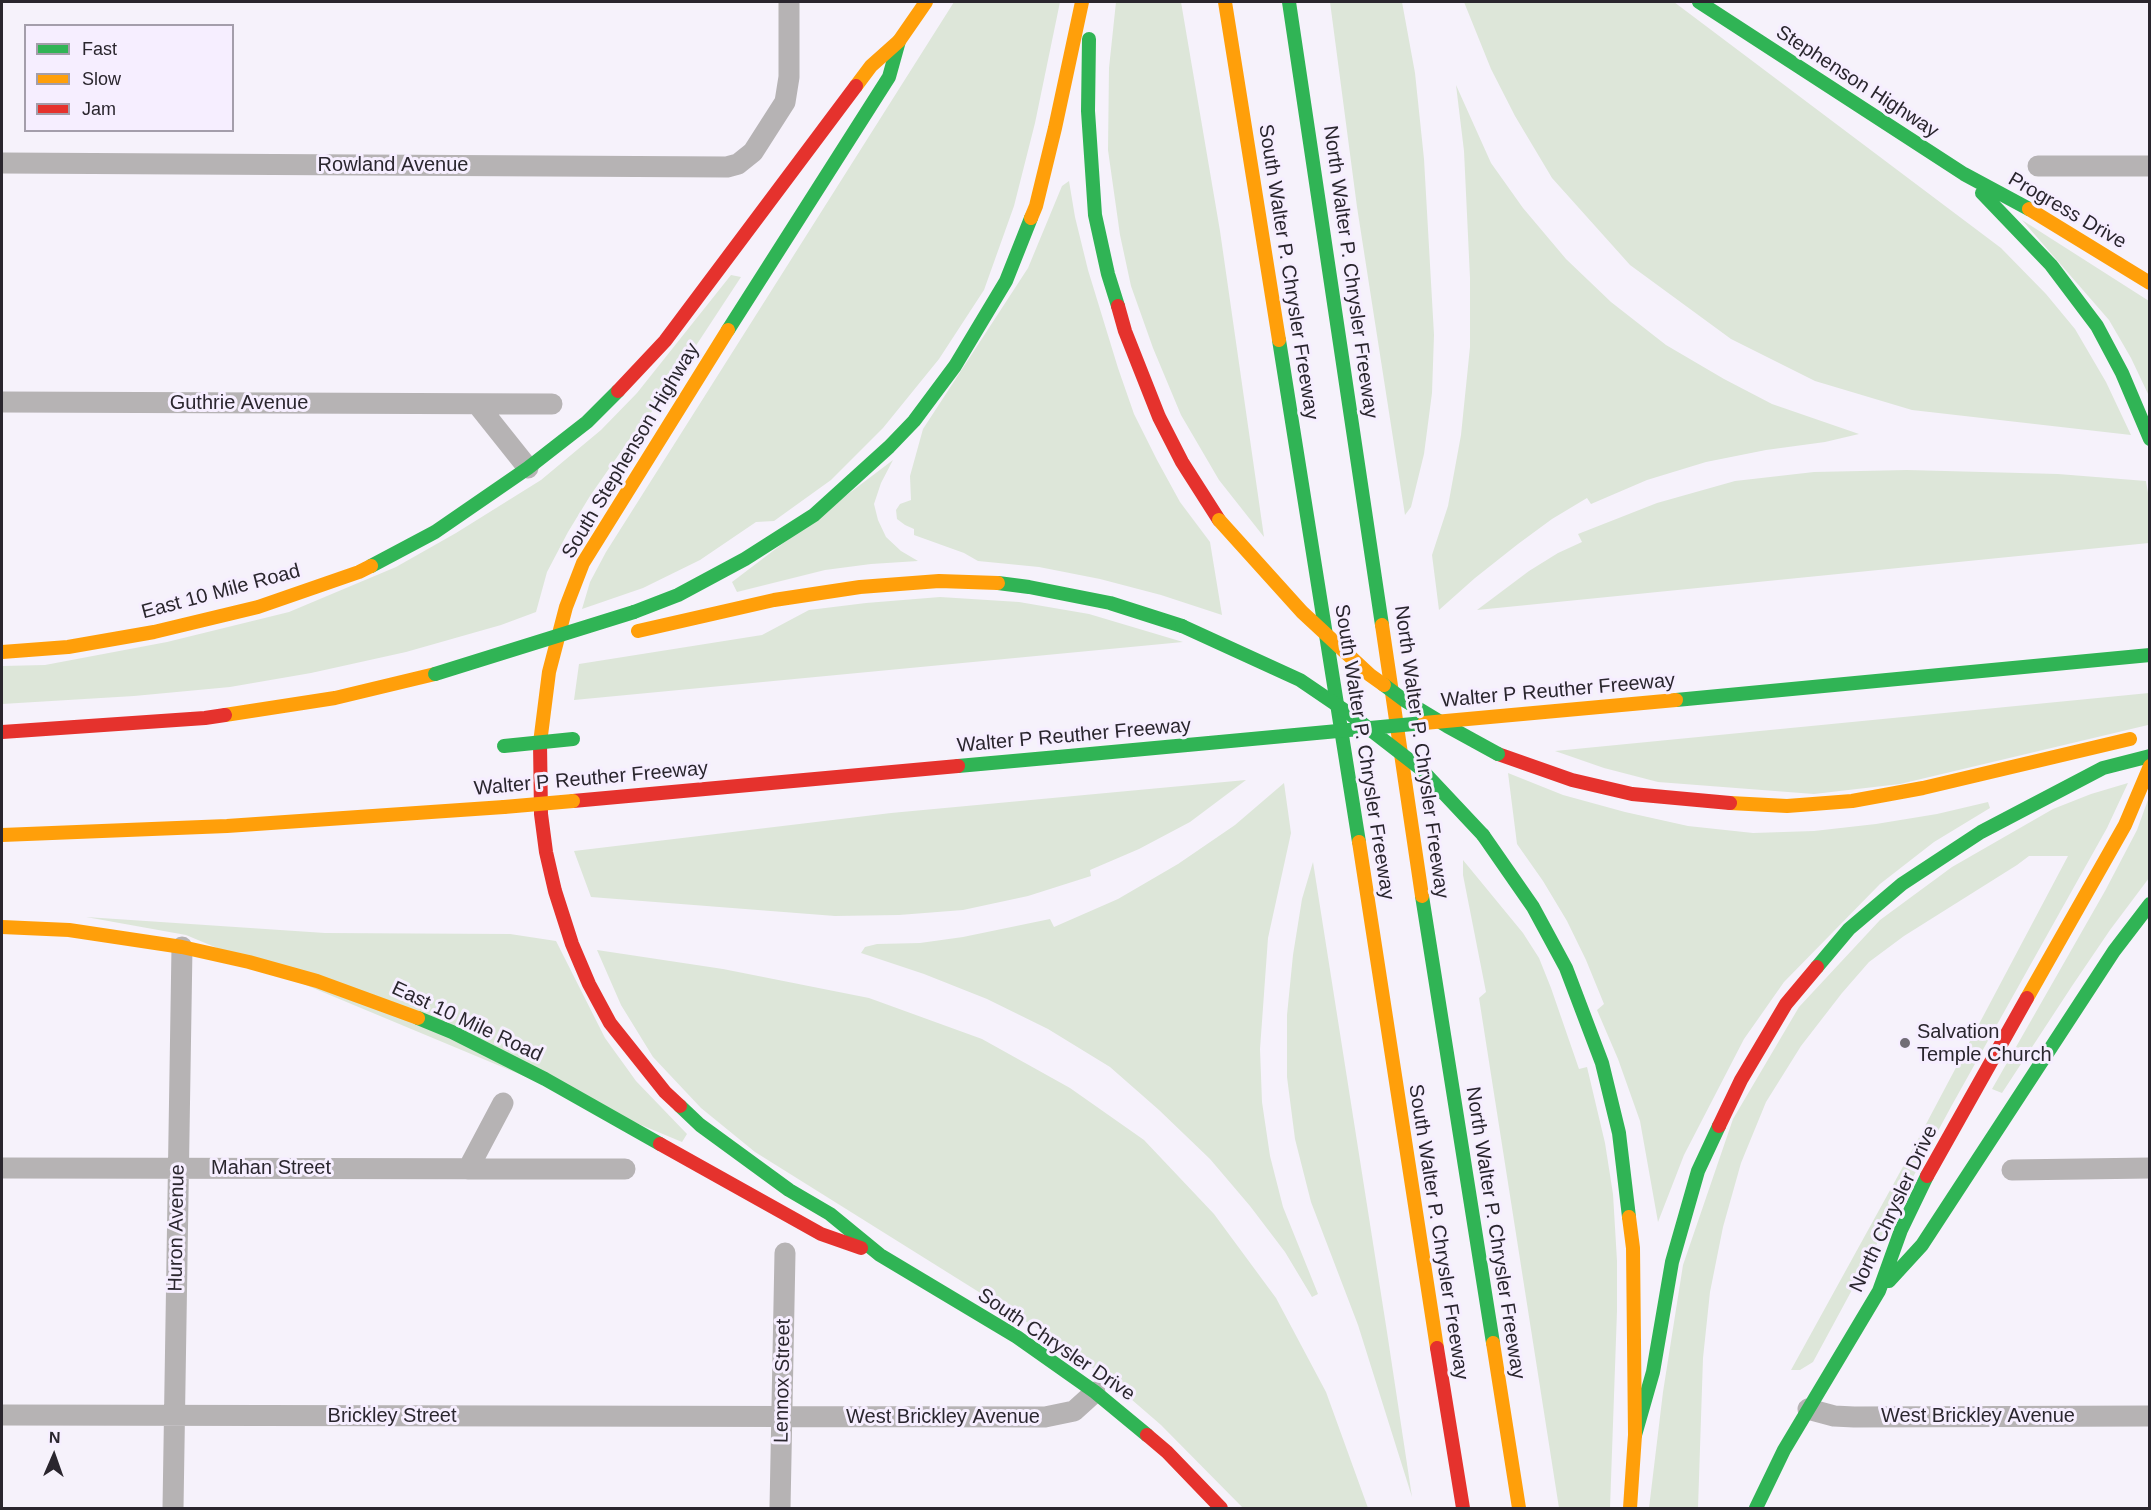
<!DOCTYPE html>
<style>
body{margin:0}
#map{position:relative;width:2151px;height:1510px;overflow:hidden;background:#f6f2fb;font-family:Arial,sans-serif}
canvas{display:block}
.frame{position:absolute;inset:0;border:3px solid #2a262e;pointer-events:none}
.legend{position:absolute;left:24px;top:24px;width:210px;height:108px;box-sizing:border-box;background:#f6eeff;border:2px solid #a49eab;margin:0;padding:8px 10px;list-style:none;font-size:18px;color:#2a262e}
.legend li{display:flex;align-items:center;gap:12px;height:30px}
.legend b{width:30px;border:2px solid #a49eab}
.north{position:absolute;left:24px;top:1426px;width:60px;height:60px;-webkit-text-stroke:4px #f6eeff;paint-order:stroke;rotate:2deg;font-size:16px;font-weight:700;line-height:24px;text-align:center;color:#2a262e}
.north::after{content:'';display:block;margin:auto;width:21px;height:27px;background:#2a262e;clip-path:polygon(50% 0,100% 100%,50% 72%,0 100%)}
</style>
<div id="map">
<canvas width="2151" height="1510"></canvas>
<div class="frame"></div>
<ul class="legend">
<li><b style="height:8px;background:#30b455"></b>Fast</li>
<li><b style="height:8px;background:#ff9f0a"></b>Slow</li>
<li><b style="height:8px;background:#e5322d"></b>Jam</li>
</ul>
<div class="north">N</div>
</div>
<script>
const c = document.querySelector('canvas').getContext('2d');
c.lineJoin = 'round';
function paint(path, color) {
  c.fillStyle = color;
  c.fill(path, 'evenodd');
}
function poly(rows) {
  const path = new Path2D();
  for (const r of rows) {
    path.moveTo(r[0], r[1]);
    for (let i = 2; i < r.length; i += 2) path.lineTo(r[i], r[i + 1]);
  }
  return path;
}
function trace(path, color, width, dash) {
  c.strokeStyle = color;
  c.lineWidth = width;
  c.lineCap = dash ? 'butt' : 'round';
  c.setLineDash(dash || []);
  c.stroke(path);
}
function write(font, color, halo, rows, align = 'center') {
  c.font = font + ' Arial,sans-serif';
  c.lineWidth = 6;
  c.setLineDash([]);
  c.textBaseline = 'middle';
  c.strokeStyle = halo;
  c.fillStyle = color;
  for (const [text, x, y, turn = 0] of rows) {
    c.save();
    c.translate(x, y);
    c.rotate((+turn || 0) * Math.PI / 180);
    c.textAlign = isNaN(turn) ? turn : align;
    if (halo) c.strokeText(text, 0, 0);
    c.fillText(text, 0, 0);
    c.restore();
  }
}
paint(poly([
 [954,2,1060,2,1035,123,1014,206,984,290,939,359,883,428,831,480,774,521,756,522,700,560,643,588,582,609,590,582,606,552],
 [1116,2,1181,2,1220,231,1264,537,1219,480,1181,415,1153,348,1131,286,1120,235,1108,150,1109,68],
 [1330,2,1402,2,1415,73,1424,159,1434,335,1432,393,1424,454,1411,507,1405,515,1357,207],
 [1464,2,1674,2,2001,248,2046,294,2075,329,2106,382,2131,435,1912,410,1815,381,1731,339,1630,265,1552,178,1515,116,1491,69],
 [1456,85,1491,163,1523,208,1566,259,1611,302,1666,345,1724,379,1772,404,1859,434,1825,442,1766,450,1706,462,1647,480,1591,504,1587,498,1552,519,1518,544,1475,578,1439,610,1432,555,1448,506,1461,435,1470,347,1470,278,1464,151],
 [1069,181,1075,217,1088,270,1118,368,1134,414,1157,460,1180,502,1210,542,1222,615,1161,595,1100,579,1039,567,978,561,964,553,914,535,914,529,905,525,897,519,896,510,900,504,911,500,910,476,923,429,1028,268,1062,186],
 [2022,220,2149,301,2149,396,2131,358,2109,320],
 [731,275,741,277,657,405,631,437,590,496,568,532,547,572,536,612,501,625,406,652,311,673,230,687,134,696,2,704,2,666,45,665,167,642,289,612,396,567,456,533,541,480,601,430,637,393],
 [893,460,881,483,874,504,878,520,886,537,901,551,918,561,871,564,825,570,737,592,732,582],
 [1907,470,2058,474,2146,481,2149,499,2149,543,1477,610,1529,571,1558,553,1582,542,1578,534,1657,503,1735,481,1814,472],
 [940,597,1019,602,1089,614,1183,642,574,700,579,664,762,635,809,610,866,603],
 [2149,693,2148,725,1900,784,1814,794,1658,782,1604,768,1555,751],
 [1508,773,1563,795,1625,812,1688,826,1753,833,1814,831,1876,824,1937,814,1988,802,1990,808,1934,842,1880,884,1784,982,1744,1039,1684,1155,1658,1222,1640,1121,1618,1059,1597,1010,1604,1004,1586,960,1567,921,1543,881,1517,844],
 [1246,780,1190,822,1139,849,1090,870,1091,876,1028,896,963,910,899,915,835,916,591,897,574,851,891,813],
 [1284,783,1291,833,1268,938,1260,1049,1262,1102,1270,1156,1283,1207,1318,1294,1312,1297,1285,1252,1250,1206,1210,1159,1159,1110,1110,1067,1048,1029,987,999,924,974,861,953,865,947,877,944,920,943,963,937,1050,919,1054,927,1118,899,1178,864,1235,825],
 [2128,783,2107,828,1952,1105,1813,1362,1800,1370,1791,1370,1916,1143,2068,856,2029,856,2017,865,1904,936,1869,962,1842,993,1801,1046,1766,1102,1741,1163,1723,1227,1710,1292,1703,1358,1698,1508,1649,1508,1663,1392,1683,1265,1733,1119,1799,1007,1880,920,1952,867,2053,809,2091,794],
 [2149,797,2149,878,2110,930,2072,986,2002,1093,1992,1089,2105,891,2137,830],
 [1463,860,1523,933,1539,958,1551,988,1579,1069,1587,1067,1605,1143,1613,1194,1617,1261,1617,1311,1610,1508,1559,1508,1479,998,1486,992,1463,875],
 [1313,862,1387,1332,1412,1497,1358,1325,1311,1202,1295,1139,1287,1077,1287,1015,1293,955,1302,899],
 [86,917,325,933,510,934,556,941,605,1038,636,1081,687,1134,682,1142,186,935],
 [597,950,723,969,869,998,982,1039,1070,1088,1144,1140,1214,1214,1276,1298,1326,1392,1368,1508,1243,1508,1161,1425,1109,1380,1054,1339,755,1152,701,1108,653,1057,621,1005]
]), '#dde6d9');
trace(poly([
 [2,163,727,167,738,164,753,152,785,102,789,77,789,2],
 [2038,166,2150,166],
 [2,402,552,404],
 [477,404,528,468],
 [2,1168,625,1169],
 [468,1169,503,1103],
 [2012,1170,2150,1168],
 [1808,1409,1834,1416,1854,1417,2150,1416],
 [2,1415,1045,1417,1074,1411,1095,1392],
 [173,1508,182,947],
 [780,1508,785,1253]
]), '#b6b3b4', 21);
trace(poly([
 [1289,2,1382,625],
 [1699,2,1964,174,2029,209],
 [1089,39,1088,111,1095,215,1108,274,1118,306],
 [1982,193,2051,265,2097,326,2122,373,2150,439],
 [728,330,889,77,899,41],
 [1279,340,1359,842],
 [371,566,435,532,528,468,587,422,618,391],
 [998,583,1029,587,1110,603,1182,626],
 [634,612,678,595,745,559,814,515,889,447,914,421,955,366,1006,281,1031,218],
 [1676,700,2150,655],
 [958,766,1058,757],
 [1483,835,1533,907,1566,968,1602,1063,1619,1133,1629,1217],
 [1422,896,1493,1343],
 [1817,967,1849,929,1902,884,1981,832,2103,768,2150,756],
 [418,1018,452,1032,545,1079,660,1144],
 [680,1106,700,1125,789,1190,830,1214,880,1255,1017,1337,1095,1392,1147,1435],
 [1889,1281,1922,1245,2114,951,2150,904],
 [1635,1435,1653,1372,1672,1262,1698,1171,1719,1126],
 [1756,1508,1784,1450,1879,1291,1901,1230,1927,1176]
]), '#30b455', 14);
trace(poly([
 [1225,2,1279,340],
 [856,86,871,66,899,41,926,2],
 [2029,209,2150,283],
 [1031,218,1036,206,1055,128,1082,2],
 [1382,625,1422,896],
 [638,631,774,600,860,587,939,581,998,583],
 [2,652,68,647,154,632,258,607,359,572,371,566],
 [225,715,335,698,435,674],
 [540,743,549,672,566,607,583,563,728,330],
 [1730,803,1787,806,1852,801,1923,788,2130,739],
 [2,835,227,826,504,807],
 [1359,842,1437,1348],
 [2,927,69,930,182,947,249,962,317,981,418,1018],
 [2027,998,2125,825,2150,766],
 [1629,1217,1633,1248,1635,1435,1630,1508],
 [1493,1343,1519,1508]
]), '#ff9f0a', 14);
trace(poly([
 [1118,306,1125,331,1159,417,1182,462,1219,520],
 [618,391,665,341,856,86],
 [2,732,205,718,225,715],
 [540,743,541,814,546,852,555,891,572,944,589,984,610,1023,665,1092,680,1106],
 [1498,754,1572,780,1632,794,1730,803],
 [573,801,958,766],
 [1719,1126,1741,1080,1786,1004,1817,967],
 [660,1144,821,1234,861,1248],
 [1927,1176,2027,998],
 [1437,1348,1463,1508],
 [1147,1435,1167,1452,1221,1508]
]), '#e5322d', 14);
trace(poly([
 [1182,626,1300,680,1350,714,1421,769,1483,835],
 [435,674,634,612],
 [1384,685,1404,700,1447,726,1498,754],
 [504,746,573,739],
 [1058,757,1424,723]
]), '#30b455', 14);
trace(poly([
 [1219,520,1302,612,1370,675,1384,685],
 [1424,723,1676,700],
 [504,807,573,801]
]), '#ff9f0a', 14);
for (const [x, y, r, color] of [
 [1905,1043,6,"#716d76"]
]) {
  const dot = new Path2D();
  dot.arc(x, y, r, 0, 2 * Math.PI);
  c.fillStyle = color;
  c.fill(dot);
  trace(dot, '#f6eeff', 2);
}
write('20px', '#2a262e', '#f6eeff', [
 ["Stephenson Highway",1857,82,33],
 ["Rowland Avenue",393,165],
 ["Progress Drive",2067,211,30],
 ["South Walter P. Chrysler Freeway",1288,272,81],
 ["North Walter P. Chrysler Freeway",1350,272,82],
 ["Guthrie Avenue",239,403],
 ["South Stephenson Highway",631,451,-59],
 ["East 10 Mile Road",221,592,-15],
 ["Walter P Reuther Freeway",1558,691,-5],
 ["Walter P Reuther Freeway",1074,736,-5],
 ["South Walter P. Chrysler Freeway",1364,752,81],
 ["North Walter P. Chrysler Freeway",1421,752,82],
 ["Walter P Reuther Freeway",591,779,-5],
 ["East 10 Mile Road",467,1022,25],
 ["Mahan Street",271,1168],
 ["North Chrysler Drive",1894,1209,-65],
 ["Huron Avenue",177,1228,-89],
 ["South Walter P. Chrysler Freeway",1438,1232,81],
 ["North Walter P. Chrysler Freeway",1495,1233,81],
 ["South Chrysler Drive",1056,1345,34],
 ["Lennox Street",783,1381,-89],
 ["Brickley Street",392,1416],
 ["West Brickley Avenue",1978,1416],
 ["West Brickley Avenue",943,1417]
]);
write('20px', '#2a262e', '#f6eeff', [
 ["Salvation",1917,1032],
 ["Temple Church",1917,1055]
], 'left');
</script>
